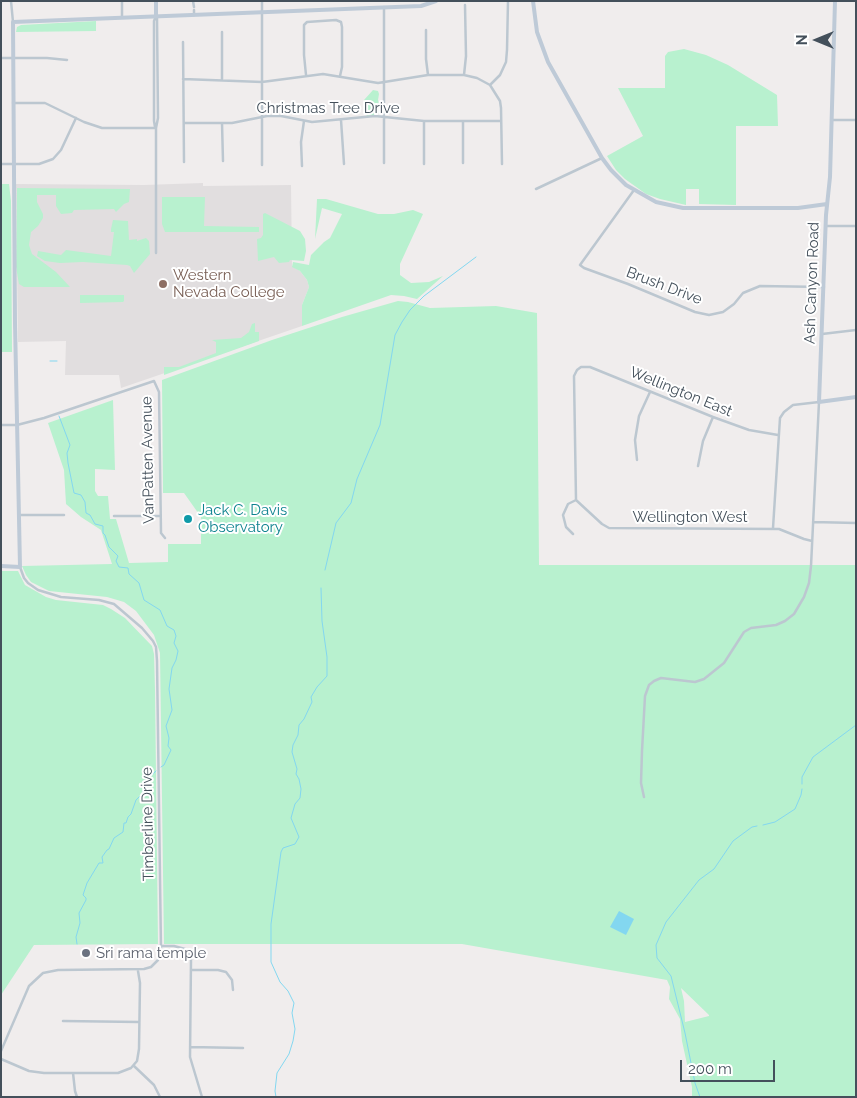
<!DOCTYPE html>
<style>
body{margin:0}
#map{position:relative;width:857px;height:1098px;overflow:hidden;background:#f0eded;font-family:Raleway,sans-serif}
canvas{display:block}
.frame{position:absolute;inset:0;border:2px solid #44505b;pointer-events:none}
.north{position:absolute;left:792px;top:15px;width:50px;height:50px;-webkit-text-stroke:4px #fff;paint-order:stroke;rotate:270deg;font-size:14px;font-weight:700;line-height:20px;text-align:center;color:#44505b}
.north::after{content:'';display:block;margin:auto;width:18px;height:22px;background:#44505b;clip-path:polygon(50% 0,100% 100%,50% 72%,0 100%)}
.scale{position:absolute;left:680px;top:1060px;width:95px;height:22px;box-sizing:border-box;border:2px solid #44505b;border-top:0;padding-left:6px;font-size:15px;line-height:18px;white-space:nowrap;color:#44505b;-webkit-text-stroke:4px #fff;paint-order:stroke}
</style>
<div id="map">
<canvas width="857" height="1098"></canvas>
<div class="frame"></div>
<div class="north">N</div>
<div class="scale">200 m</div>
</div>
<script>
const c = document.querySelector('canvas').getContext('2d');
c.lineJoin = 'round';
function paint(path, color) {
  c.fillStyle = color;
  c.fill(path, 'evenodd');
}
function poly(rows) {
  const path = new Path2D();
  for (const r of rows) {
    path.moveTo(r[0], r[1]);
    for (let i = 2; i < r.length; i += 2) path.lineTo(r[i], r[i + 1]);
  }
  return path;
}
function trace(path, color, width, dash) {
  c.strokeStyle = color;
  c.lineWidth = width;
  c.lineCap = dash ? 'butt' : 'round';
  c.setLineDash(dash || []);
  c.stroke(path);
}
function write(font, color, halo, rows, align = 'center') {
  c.font = font + ' Raleway,sans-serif';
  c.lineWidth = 4;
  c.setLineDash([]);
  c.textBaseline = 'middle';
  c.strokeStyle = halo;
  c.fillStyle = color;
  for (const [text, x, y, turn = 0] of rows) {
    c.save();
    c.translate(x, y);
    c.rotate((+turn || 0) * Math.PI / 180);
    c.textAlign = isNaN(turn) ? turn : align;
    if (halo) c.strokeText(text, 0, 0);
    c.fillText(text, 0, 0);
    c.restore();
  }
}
paint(poly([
 [203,183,203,186,291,185,292,266,300,271,307,280,309,287,302,305,302,326,121,388,119,375,65,375,66,341,18,342,16,184,144,185]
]), '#e1dedf');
paint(poly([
 [96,21,96,31,16,32,17,27,21,25],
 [684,49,706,55,728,65,777,95,778,126,736,126,736,205,699,204,699,189,686,189,686,205,660,199,646,194,625,179,616,170,607,156,643,136,618,88,665,88,665,56,668,52],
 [373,90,378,91,379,94,378,100,379,104,374,115,367,116,364,111,364,100],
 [1,184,9,184,11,201,12,352,1,352],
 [17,188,130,189,129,202,124,204,116,212,114,209,74,210,72,213,61,214,56,206,56,195,37,195,37,202,43,214,43,218,38,226,31,232,29,245,32,254,56,272,70,287,24,287,19,284,16,267],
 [162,197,205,197,204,226,259,227,259,232,165,232,162,224],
 [317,199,326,199,378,214,394,214,413,210,423,214,400,264,400,275,411,283,429,282,443,276,417,299,404,296,391,295,302,326,302,305,309,287,307,280,300,271,292,267,293,262,309,265,311,255,324,242,330,238,342,214,322,208,315,239],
 [265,213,300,231,305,239,306,251,304,261,290,260,289,262,279,263,274,257,258,261,257,239,261,238,263,235,263,214],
 [113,220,128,221,129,240,137,239,137,241,146,238,149,241,150,254,134,273,130,266,127,265,83,262,60,263,45,261,37,256,38,251,61,255,66,250,111,256,114,232,111,232,111,229],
 [80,295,124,295,124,301,123,302,80,303],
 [398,301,408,302,430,308,496,306,537,313,539,565,856,565,856,1097,692,1097,692,1087,682,1041,680,1019,669,999,670,987,667,980,462,944,164,944,160,653,154,635,136,611,124,602,107,597,49,591,31,582,26,575,22,566,112,564,101,530,81,517,66,504,64,470,48,423,113,400,115,470,95,469,95,491,98,496,108,496,110,519,116,519,129,563,168,562,168,544,201,544,201,517,184,493,163,493,162,380,272,340,342,317],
 [681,988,709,1015,709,1016,685,1022,684,1001],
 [255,323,255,332,259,332,259,341,164,375,164,367,179,367,216,353,216,342,212,340,241,338,249,332,252,324],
 [1,571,18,571,25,585,46,597,56,600,103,605,111,609,125,618,152,646,154,654,155,690,158,944,34,945,1,995]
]), '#b8f1cf');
paint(poly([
 [619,911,634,919,626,935,610,927]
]), '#83d7f0');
trace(poly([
 [50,361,57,361],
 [59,416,70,445,67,453,68,463,74,493,81,495,85,502,86,513,90,515,95,524,103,526,103,533,105,535,109,547,118,556,116,561,119,567,128,568,129,574,139,583,144,600,160,610,167,626,174,630,176,636,174,643,178,651,176,660,172,668,169,689,172,710,166,726,169,738,168,746,171,750,164,765,161,767],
 [325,570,336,523,351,503,357,479,380,425,395,335,402,322,410,310,424,296,476,257],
 [802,784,802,777,813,757,856,725],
 [763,825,775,822,795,809,801,795,802,789],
 [77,944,76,937,80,923,79,913,86,900,86,898,83,895,87,883,99,863,103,863,102,857,107,850,109,849,114,838,123,832,124,823,126,823,128,817,131,814,136,800,142,794,146,781,156,771],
 [276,1097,275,1091,277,1073,289,1054,293,1041,295,1029,292,1013,294,1003,288,991,280,982,271,962,271,924,281,852,283,848,295,844,299,837,291,818,295,804,300,798,301,789,299,779,296,774,297,769,292,752,293,745,298,735,299,725,304,719,312,702,311,697,317,687,327,676,327,657,322,621,321,588],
 [700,1097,695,1083,685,1033,671,976,657,958,656,945,666,922,699,880,714,869,733,841,752,827,757,826]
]), '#83d7f0', 1);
trace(poly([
 [11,1,13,22],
 [193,1,194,7],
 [262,1,262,165],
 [194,10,194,15],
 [122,17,122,1],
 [426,30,426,59,428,75],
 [183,42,184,162],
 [1,58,47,58,67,60],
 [306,75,304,55,304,25,307,22,336,20,341,22,342,27,342,67,340,76],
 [464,75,466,56,465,5],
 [183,79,262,82,323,74,378,83,428,75,464,75,477,78,490,85,500,101,501,108,502,164],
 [222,79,222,32],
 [490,85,500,75,506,62,507,50,508,1],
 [13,103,45,103,84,122,102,128,156,128],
 [341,120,344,164],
 [832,120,856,120],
 [463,121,463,163],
 [184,123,232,123,267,116,281,116,312,122,375,116,424,121,501,121],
 [222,123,223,161],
 [155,127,154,121,154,21,156,16],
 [384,163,384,7],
 [1,164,39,164,53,159,61,150,76,118],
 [424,164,424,121],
 [302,166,301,142,304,121],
 [536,189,602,158],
 [634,190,580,265,584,268,628,284,695,312,709,315,723,312,734,304,743,293,760,286,824,287],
 [826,226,856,226],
 [156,253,156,128,158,118,157,17],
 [822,334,856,330],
 [1,425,17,425,44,418,154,381,159,392,161,533,165,538],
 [637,460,635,440,639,416,650,392],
 [698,466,703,441,713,417],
 [576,500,574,376,577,370,581,367,590,367,713,417,749,430,778,435],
 [576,500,602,524,609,528,779,529,804,539,812,541],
 [19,515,64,515],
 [114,516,160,516],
 [813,522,856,523],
 [573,534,566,527,563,515,568,504,576,500],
 [644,797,641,783,642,751,645,696,649,685,654,681,661,678,695,682,704,679,724,663,744,632,751,628,776,625,785,621,794,614,804,597,809,583,811,566,819,402,793,405,784,412,780,418,773,528],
 [161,946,174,946,185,949,189,953,191,959,190,1057,202,1097],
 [191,970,218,970,226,972,232,980,233,990],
 [63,1021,139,1022],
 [190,1047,243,1048],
 [1,1051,29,986,43,973,58,970,144,969,151,967,158,960,161,950,157,661,156,647,153,641,142,628,114,604,99,600,61,597,38,590,28,583,24,578,20,567],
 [1,1059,29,1071,44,1073,118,1073,131,1068,137,1061,139,1049,140,983,138,971],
 [134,1066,154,1085,160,1097],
 [73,1073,75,1091,77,1097]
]), '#bcc7d0', 2.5);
trace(poly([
 [533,1,537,32,548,62,602,158,611,170,626,185,656,202,683,208,798,208,827,204],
 [835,1,830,177,826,215,819,402,856,397],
 [156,16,156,1],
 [1,566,20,567,15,323,13,22,421,6,436,1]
]), '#becad7', 4);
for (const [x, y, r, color] of [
 [163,284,5,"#8d6e63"],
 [188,519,5,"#0f9aa8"],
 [86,953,5,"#6b7280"]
]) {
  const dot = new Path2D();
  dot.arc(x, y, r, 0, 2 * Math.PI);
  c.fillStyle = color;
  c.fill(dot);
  trace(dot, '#fff', 2);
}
write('15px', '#44505b', '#fff', [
 ["Christmas Tree Drive",328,108],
 ["Ash Canyon Road",812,283,-88],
 ["Brush Drive",664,286,21],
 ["Wellington East",681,392,22],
 ["VanPatten Avenue",148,460,-91],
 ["Wellington West",690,517],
 ["Timberline Drive",148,824,-91]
]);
write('15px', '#785e54', '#fff', [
 ["Western",173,275],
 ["Nevada College",173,292]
], 'left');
write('15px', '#0d838f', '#fff', [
 ["Jack C. Davis",198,510],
 ["Observatory",198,527]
], 'left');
write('15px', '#5b616d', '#fff', [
 ["Sri rama temple",96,953]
], 'left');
</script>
